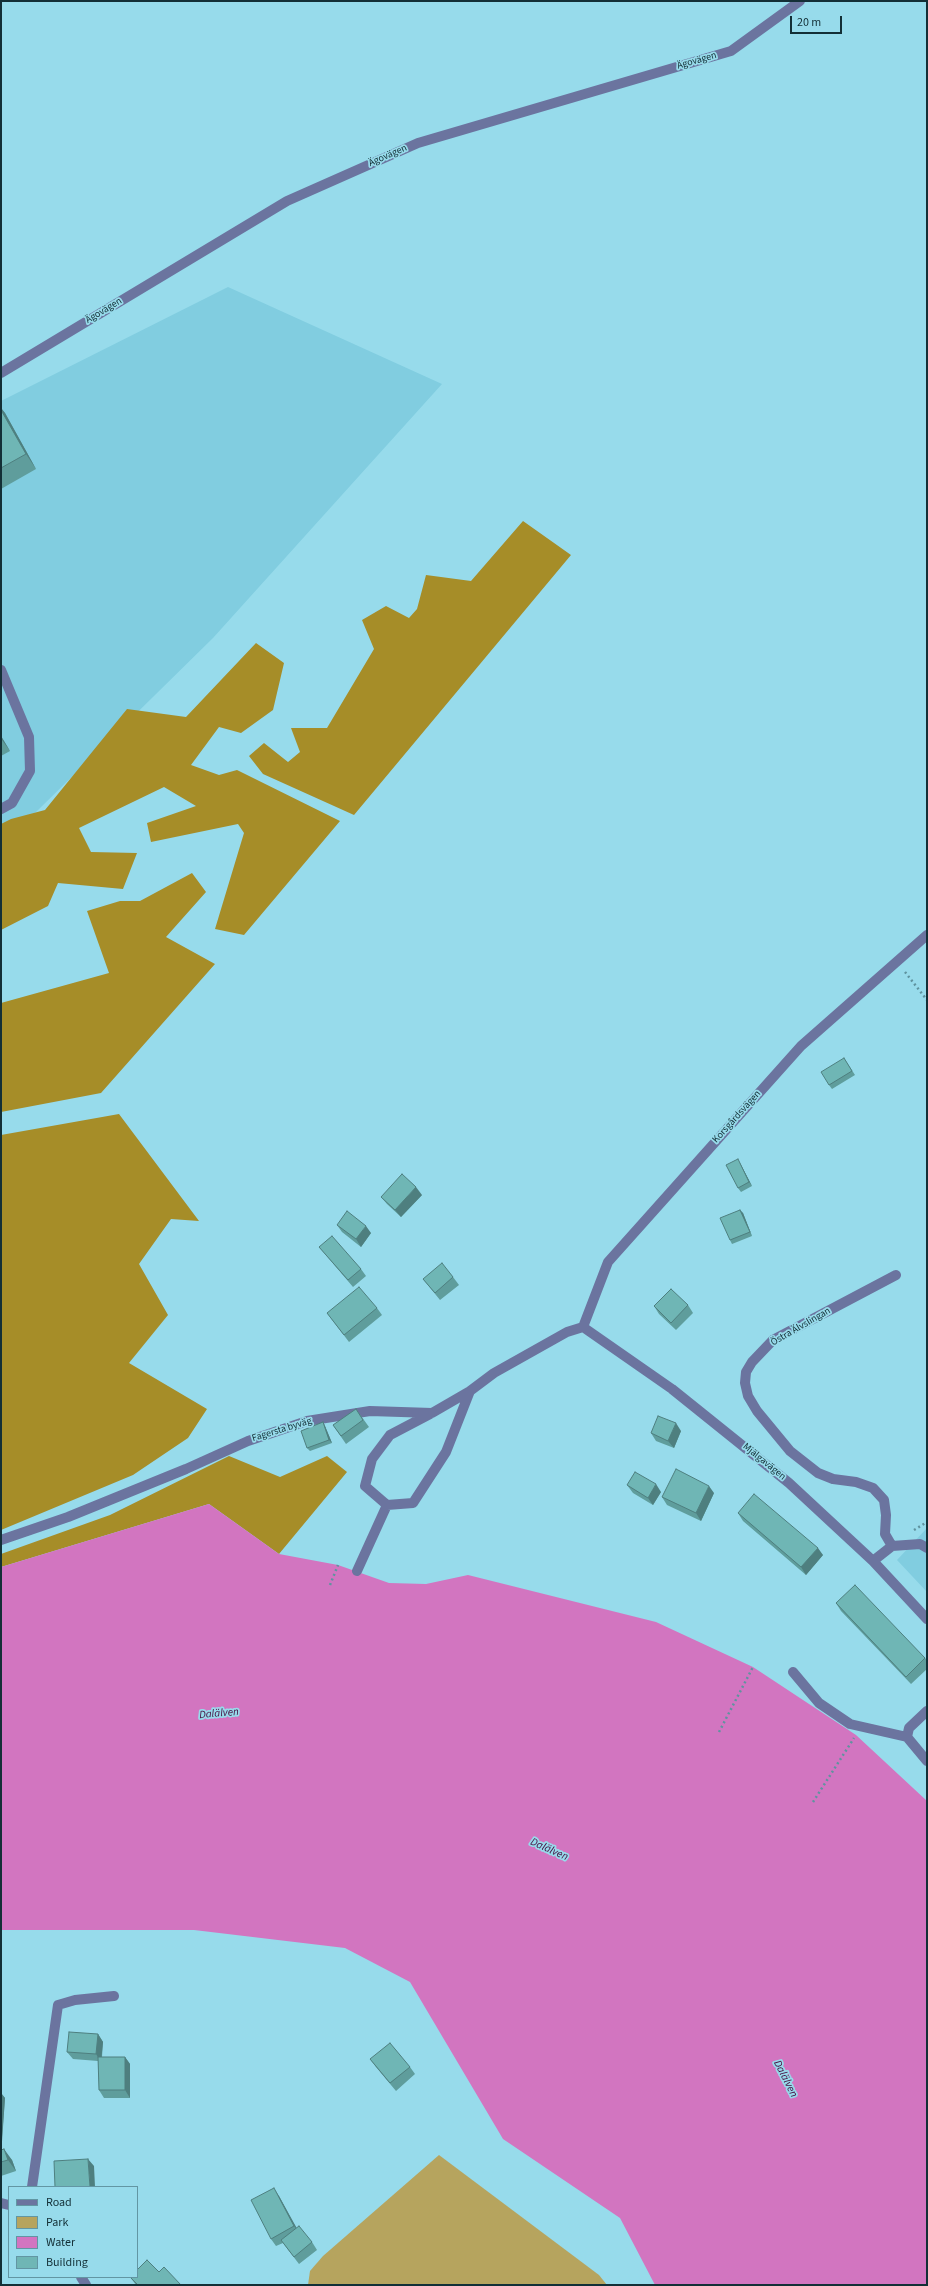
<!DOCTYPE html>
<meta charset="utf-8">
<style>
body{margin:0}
#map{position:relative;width:928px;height:2286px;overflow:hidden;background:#97dbeb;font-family:"Source Sans 3",sans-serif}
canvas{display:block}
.frame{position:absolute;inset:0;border:2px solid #132f36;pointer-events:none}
.legend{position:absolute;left:8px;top:2186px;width:130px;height:92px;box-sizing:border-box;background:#97dbeb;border:1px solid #6296a3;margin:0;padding:5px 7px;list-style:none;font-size:12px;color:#132f36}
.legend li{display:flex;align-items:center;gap:8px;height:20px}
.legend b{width:20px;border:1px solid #6296a3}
.scale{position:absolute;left:790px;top:16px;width:52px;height:18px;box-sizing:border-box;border:2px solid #132f36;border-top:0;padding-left:5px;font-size:12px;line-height:14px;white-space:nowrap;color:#132f36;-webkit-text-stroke:3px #97dbeb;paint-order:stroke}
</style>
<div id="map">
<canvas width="928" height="2286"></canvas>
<div class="frame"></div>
<ul class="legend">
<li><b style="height:5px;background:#6b749f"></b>Road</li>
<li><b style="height:11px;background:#b6a45e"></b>Park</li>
<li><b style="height:11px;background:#d275c0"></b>Water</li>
<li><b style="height:11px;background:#6fb6b5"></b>Building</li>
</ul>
<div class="scale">20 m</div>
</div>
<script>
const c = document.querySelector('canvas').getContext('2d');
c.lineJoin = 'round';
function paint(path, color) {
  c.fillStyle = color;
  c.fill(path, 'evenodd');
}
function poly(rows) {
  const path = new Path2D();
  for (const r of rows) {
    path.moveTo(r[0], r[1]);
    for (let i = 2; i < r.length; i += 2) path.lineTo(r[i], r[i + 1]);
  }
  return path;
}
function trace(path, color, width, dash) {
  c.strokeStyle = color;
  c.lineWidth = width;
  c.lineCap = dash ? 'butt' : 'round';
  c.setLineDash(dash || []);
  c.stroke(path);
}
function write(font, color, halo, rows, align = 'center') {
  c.font = font + ' "Source Sans 3",sans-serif';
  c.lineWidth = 3.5;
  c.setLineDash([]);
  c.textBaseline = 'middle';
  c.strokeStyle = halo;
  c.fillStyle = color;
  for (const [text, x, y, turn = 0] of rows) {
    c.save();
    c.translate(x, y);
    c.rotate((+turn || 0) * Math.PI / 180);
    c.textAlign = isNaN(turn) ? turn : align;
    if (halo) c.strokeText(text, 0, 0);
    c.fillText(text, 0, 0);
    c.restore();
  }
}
paint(poly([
 [228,287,442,384,213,638,36,812,1,831,1,401],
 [927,1528,927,1592,897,1560]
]), '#81cde0');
paint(poly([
 [439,2155,599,2275,607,2285,308,2285,310,2271,323,2256]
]), '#b6a45e');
paint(poly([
 [523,521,571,555,354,815,263,774,249,756,264,743,288,762,300,752,291,728,327,728,374,649,362,620,386,606,409,618,417,609,426,575,471,581],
 [256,643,284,663,273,710,241,733,219,727,191,765,219,775,237,770,340,821,244,935,215,929,244,833,238,824,151,842,147,823,196,806,164,787,79,828,91,852,137,853,123,889,58,883,48,906,1,930,1,824,11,819,45,810,127,709,186,717],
 [192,873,206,892,166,937,215,964,101,1093,1,1112,1,1003,109,973,87,911,120,901,140,901],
 [119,1114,199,1221,171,1219,139,1264,168,1315,129,1363,207,1409,188,1438,133,1475,1,1530,1,1135],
 [229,1456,280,1477,327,1456,347,1472,279,1554,209,1504,1,1567,1,1554,110,1515]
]), '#a68d28');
paint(poly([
 [209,1504,279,1554,338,1565,389,1583,426,1584,468,1575,656,1622,753,1667,856,1735,927,1801,927,2285,655,2285,620,2218,503,2139,410,1982,345,1948,194,1930,1,1930,1,1567]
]), '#d275c0');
trace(poly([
 [905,972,927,1000],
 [914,1530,927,1522],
 [330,1585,338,1565],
 [719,1732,753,1667],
 [813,1802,854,1738]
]), '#5f939f', 2.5, [2, 3]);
trace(poly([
 [1,373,287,201,418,143,731,51,800,1],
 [1,670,29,737,30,771,12,803,1,809],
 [583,1327,608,1262,801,1046,927,935],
 [583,1327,672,1389,789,1483,873,1561,927,1619],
 [430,1414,390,1435,372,1459,365,1486,387,1505,413,1503,446,1452,470,1391],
 [1,1540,68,1517,186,1469,248,1441,307,1421,370,1411,432,1413,470,1391,494,1373,567,1332,583,1327],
 [892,1546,885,1534,886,1515,884,1500,873,1488,856,1482,833,1479,818,1473,790,1451,757,1411,748,1396,745,1383,746,1372,752,1362,773,1340,896,1275],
 [873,1561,892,1546,920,1544,927,1548],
 [357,1571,387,1505],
 [793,1672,819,1703,850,1724,907,1737],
 [927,1711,909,1728,907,1737,927,1761],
 [32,2187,58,2005,75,2000,114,1996],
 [1,2203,9,2205],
 [81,2277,86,2285]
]), '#6b749f', 10);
paint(poly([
 [1,408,5,413,36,469,1,489],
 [1,736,10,751,1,756],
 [844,1058,855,1075,832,1089,829,1085],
 [740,1163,752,1186,741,1192,738,1188],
 [422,1195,401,1217,387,1204,381,1197],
 [740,1210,743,1213,752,1236,732,1244,730,1240],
 [337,1225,371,1233,361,1247,342,1232],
 [319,1247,361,1269,366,1276,353,1287,325,1254],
 [453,1277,459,1285,440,1300,423,1279],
 [688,1305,693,1313,676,1330,659,1314,654,1306],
 [377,1308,382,1315,349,1342,327,1313],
 [356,1409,369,1427,346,1444,333,1425],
 [323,1422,325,1426,332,1443,310,1451,307,1448],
 [681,1431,674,1448,656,1441,651,1433],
 [627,1485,661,1492,653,1505,633,1493],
 [714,1493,701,1521,667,1505,662,1497],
 [738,1513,823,1555,806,1575,743,1521],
 [836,1603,925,1658,927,1660,927,1669,911,1684,841,1611],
 [98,2034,103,2042,102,2057,125,2057,130,2064,130,2098,104,2098,99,2090,98,2061,73,2059,67,2052],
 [370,2059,410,2067,415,2074,396,2091,376,2067],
 [1,2093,5,2098,1,2150,12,2160,16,2171,1,2176],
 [279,2196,296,2228,312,2242,317,2250,299,2264,283,2243,276,2246,271,2239],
 [159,2272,181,2285,136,2285,130,2277]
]), '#5f9d9c');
paint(poly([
 [1,408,5,413,36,469,26,454,1,410],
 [1,736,10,751,2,740,1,738],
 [738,1159,740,1163,752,1186,749,1182],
 [416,1187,422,1195,401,1217,395,1210],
 [740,1210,743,1213,752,1236,750,1232],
 [366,1226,371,1233,361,1247,356,1239],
 [323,1422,325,1426,332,1443,329,1440],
 [676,1423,681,1431,674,1448,668,1441],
 [656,1484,661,1492,653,1505,648,1498],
 [709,1486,714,1493,701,1521,696,1513],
 [818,1548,823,1555,806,1575,801,1567],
 [98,2034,103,2042,101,2062,96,2054],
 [125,2057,130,2064,130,2098,125,2090],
 [1,2093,5,2098,1,2156],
 [4,2149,12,2160,16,2171,8,2160],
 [88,2159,94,2166,95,2187,90,2187],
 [274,2188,279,2196,300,2234,294,2226]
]), '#4e7f7f');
const building = poly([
 [1,410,26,454,1,468,1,410],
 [844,1058,852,1071,829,1085,821,1072,844,1058],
 [738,1159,749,1182,738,1188,726,1165,738,1159],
 [402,1174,416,1187,395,1210,381,1197,402,1174],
 [740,1210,750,1232,730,1240,720,1218,740,1210],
 [347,1211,366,1226,356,1239,337,1225,347,1211],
 [332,1236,361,1269,348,1280,319,1247,332,1236],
 [442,1263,453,1277,435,1293,423,1279,442,1263],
 [359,1287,377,1308,344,1335,327,1313,359,1287],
 [671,1289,688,1305,671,1323,654,1306,671,1289],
 [356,1409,363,1420,341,1436,333,1425,356,1409],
 [658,1416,676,1423,668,1441,651,1433,658,1416],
 [323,1422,329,1440,307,1448,301,1431,323,1422],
 [676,1469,709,1486,696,1513,662,1497,676,1469],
 [635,1472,656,1484,648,1498,627,1485,635,1472],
 [754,1494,818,1548,801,1567,738,1513,754,1494],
 [855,1585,925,1658,906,1677,836,1603,855,1585],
 [69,2032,98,2034,96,2054,67,2052,69,2032],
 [390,2043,410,2067,390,2083,370,2059,390,2043],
 [98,2057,125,2057,125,2090,99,2090,98,2057],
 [4,2149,8,2160,1,2162,1,2150,4,2149],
 [88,2159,90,2187,55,2187,54,2161,88,2159],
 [274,2188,294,2226,271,2239,251,2200,274,2188],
 [299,2226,312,2242,294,2257,281,2240,299,2226],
 [147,2260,159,2272,164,2267,181,2285,138,2285,130,2277,137,2277,137,2270,147,2260]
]);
paint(building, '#6fb6b5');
trace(building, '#4e7f7f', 1);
write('10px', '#132f36', '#97dbeb', [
 ["Ägovägen",697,61,-16],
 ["Ägovägen",388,156,-24],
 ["Ägovägen",104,311,-31],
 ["Korsgårdsvägen",737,1117,-48],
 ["Östra Älvslingan",801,1327,-30],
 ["Fagersta byväg",282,1430,-17],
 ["Mjälgavägen",764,1462,39]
]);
write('italic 11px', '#460b3d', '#97dbeb', [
 ["Dalälven",219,1714,-5],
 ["Dalälven",549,1850,24],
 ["Dalälven",785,2079,63]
]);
</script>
